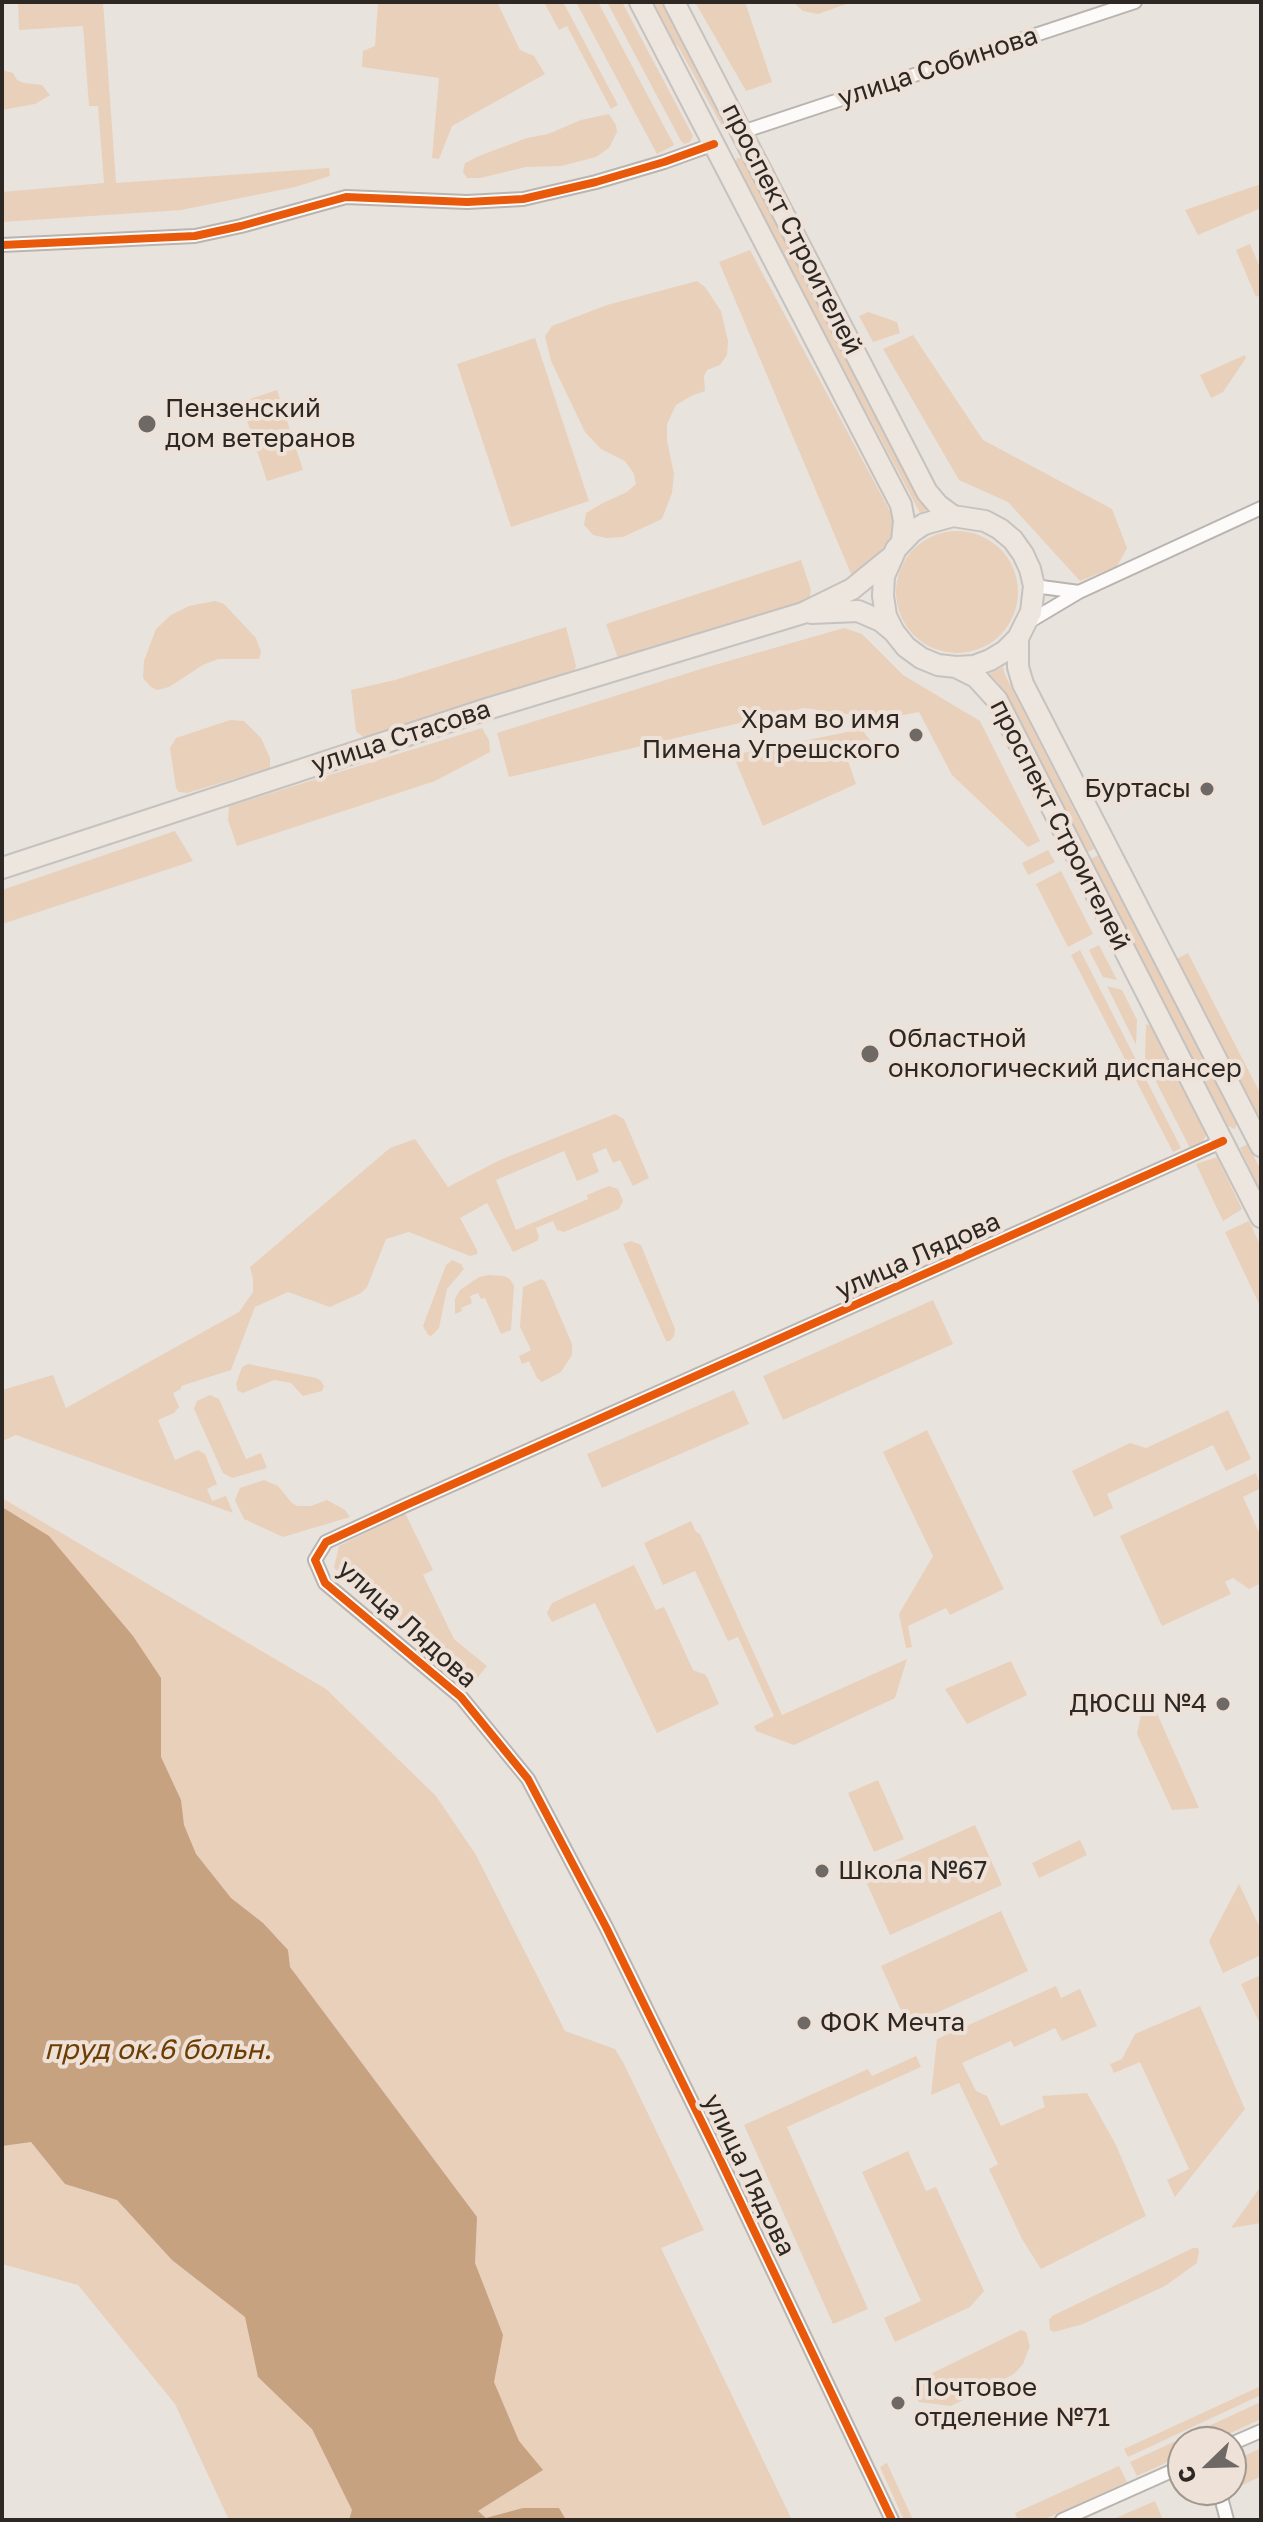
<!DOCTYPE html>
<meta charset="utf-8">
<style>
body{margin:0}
#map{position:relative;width:1263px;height:2522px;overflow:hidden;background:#e9e3dd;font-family:"Golos Text",sans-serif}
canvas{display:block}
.frame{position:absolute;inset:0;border:4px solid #2d2824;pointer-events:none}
.north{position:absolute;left:1167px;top:2426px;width:80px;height:80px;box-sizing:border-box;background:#eee2d8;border:2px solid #a19890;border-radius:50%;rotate:247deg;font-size:22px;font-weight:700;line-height:32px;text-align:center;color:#2d2824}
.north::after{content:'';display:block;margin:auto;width:28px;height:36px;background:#6f6965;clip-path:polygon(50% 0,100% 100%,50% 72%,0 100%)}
</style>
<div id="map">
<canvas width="1263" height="2522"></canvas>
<div class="frame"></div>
<div class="north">С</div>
</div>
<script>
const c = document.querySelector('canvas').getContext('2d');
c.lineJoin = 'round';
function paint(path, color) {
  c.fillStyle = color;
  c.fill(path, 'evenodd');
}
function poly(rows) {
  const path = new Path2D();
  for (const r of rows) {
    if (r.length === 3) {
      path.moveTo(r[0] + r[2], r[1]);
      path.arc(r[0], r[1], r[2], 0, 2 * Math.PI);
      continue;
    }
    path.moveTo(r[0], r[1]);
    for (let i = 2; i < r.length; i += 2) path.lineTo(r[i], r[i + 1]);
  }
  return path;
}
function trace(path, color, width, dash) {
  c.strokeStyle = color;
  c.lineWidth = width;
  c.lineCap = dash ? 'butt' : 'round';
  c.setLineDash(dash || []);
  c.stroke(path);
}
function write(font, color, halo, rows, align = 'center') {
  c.font = font + ' "Golos Text",sans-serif';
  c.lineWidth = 8;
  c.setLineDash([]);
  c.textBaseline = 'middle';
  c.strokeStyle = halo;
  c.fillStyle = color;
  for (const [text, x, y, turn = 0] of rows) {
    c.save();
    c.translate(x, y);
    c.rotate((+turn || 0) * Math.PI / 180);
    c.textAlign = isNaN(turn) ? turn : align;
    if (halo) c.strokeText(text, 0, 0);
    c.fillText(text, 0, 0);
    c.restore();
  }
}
paint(poly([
 [18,2,103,2,116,183,329,168,330,176,295,187,181,210,2,222,2,192,104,183,98,106,89,106,83,26,19,30],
 [378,2,497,2,520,50,534,56,545,74,452,126,439,159,432,158,439,78,362,67,363,51,375,46],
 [544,2,563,2,618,105,611,109,567,26,559,30],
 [576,2,598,2,674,145,657,154],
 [607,2,622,2,693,136,690,142,684,144,681,141],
 [649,2,661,2,726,128,724,130,679,48,665,33],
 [695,2,745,2,772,82,746,91],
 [793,2,852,2,818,14,803,11],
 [2,70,13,73,17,80,24,83,42,85,50,95,35,104,2,110],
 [609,114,616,125,617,132,609,148,596,157,561,166,526,167,480,178,467,178,463,172,465,163,479,156,527,138,548,134,581,120],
 [737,158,742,158,927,510,920,513,735,164],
 [1261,184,1261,208,1198,235,1185,210],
 [1250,244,1261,270,1261,294,1256,297,1236,250],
 [750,250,892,515,893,533,881,551,852,576,719,262],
 [697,281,705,287,721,311,728,341,727,355,720,365,707,370,704,376,705,391,691,396,676,405,667,424,667,440,674,474,672,493,662,519,623,537,606,538,593,535,584,525,586,513,603,503,627,492,636,484,634,474,625,461,601,449,585,432,551,361,545,336,552,326,607,305],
 [868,312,897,322,900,333,873,342,859,316],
 [913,335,983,440,1112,509,1127,548,1117,566,1080,581,1008,502,959,480,883,349],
 [535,338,589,501,511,527,457,364],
 [1245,355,1246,358,1223,392,1211,398,1200,375],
 [277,390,303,470,267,481,241,402],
 [957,592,61],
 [801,560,811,590,809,602,619,661,606,624],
 [215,601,224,604,256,638,261,652,259,659,218,659,203,665,169,687,157,690,151,687,143,678,144,661,156,629,171,615,189,606],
 [566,627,576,666,572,676,367,740,356,731,351,690,395,680],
 [844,628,862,634,903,675,980,721,1040,841,1028,847,952,775,919,712,882,719,804,708,509,777,497,733,704,668],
 [1003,667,1005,675,1094,849,1086,853,998,683,989,674],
 [230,720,244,721,261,738,270,758,270,768,187,793,179,792,176,788,170,748,176,738],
 [482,728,489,740,490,752,435,781,237,846,228,820,229,806],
 [862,729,871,742,846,755,856,784,763,826,733,755],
 [175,831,193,861,2,924,2,890],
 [1048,850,1055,862,1028,875,1022,863],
 [1099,855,1237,1123,1235,1129,1228,1126,1090,859],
 [1061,871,1093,934,1068,947,1036,884],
 [1099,945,1117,980,1103,977,1089,950],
 [1080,950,1181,1148,1173,1152,1071,955],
 [1188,953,1261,1095,1261,1113,1256,1115,1176,959],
 [1107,986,1122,990,1137,1020,1136,1045],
 [1146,1024,1155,1028,1207,1133,1202,1144,1192,1152,1145,1060],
 [615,1114,624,1119,649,1178,633,1186,620,1160,613,1163,606,1148,592,1154,599,1172,577,1181,564,1151,496,1180,516,1230,588,1199,587,1195,609,1186,618,1189,623,1201,619,1209,564,1232,557,1230,553,1221,536,1228,539,1237,537,1241,513,1252,487,1203,460,1218,477,1250,477,1254,470,1256,409,1232,386,1239,367,1287,361,1293,330,1307,288,1292,255,1307,231,1370,181,1386,181,1389,173,1393,179,1407,174,1413,158,1420,175,1460,198,1450,205,1454,217,1484,207,1489,212,1501,226,1496,233,1513,16,1435,2,1441,2,1390,53,1375,66,1408,239,1312,253,1292,253,1279,250,1267,390,1148,415,1139,448,1187,500,1160],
 [1248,1144,1261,1171,1261,1192,1240,1148],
 [1217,1157,1242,1209,1223,1221,1196,1164],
 [1249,1221,1261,1247,1261,1308,1225,1232],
 [631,1241,641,1245,675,1329,674,1336,670,1341,666,1341,623,1244],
 [452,1260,461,1264,464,1269,447,1289,439,1328,431,1336,428,1335,423,1326,446,1265],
 [489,1275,504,1276,510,1279,514,1286,511,1330,501,1334,485,1298,481,1299,478,1293,470,1296,472,1303,461,1308,462,1311,455,1314,455,1299,460,1290,479,1277],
 [541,1279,545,1281,572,1344,572,1355,561,1372,542,1382,537,1378,529,1361,522,1364,519,1356,531,1350,520,1327,523,1287],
 [933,1300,953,1344,783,1420,763,1376],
 [248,1364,316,1378,321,1381,324,1386,322,1391,303,1396,291,1383,274,1380,243,1393,238,1391,236,1384,242,1367],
 [734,1390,749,1424,602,1488,587,1454],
 [210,1395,219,1399,246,1459,261,1453,267,1468,232,1478,223,1473,194,1409,197,1401],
 [1228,1410,1251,1459,1226,1471,1213,1445,1107,1494,1113,1508,1094,1517,1072,1471,1130,1443,1146,1448],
 [927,1430,1004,1589,950,1615,946,1608,908,1626,912,1647,906,1648,899,1614,933,1556,883,1452],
 [1256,1473,1261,1488,1243,1497,1261,1537,1261,1583,1249,1589,1233,1578,1225,1582,1231,1594,1162,1626,1120,1536],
 [264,1480,278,1486,291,1502,297,1506,311,1506,327,1500,345,1510,350,1517,283,1537,244,1519,235,1500,240,1488],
 [2,1498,326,1689,436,1796,476,1855,565,2031,615,2049,624,2064,704,2230,661,2248,792,2520,229,2520,175,2404,78,2285,2,2264],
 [405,1513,433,1570,423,1575,454,1639,487,1666,474,1682,334,1568,339,1546],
 [691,1521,696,1532,700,1534,782,1715,907,1659,895,1698,794,1745,756,1731,754,1726,774,1716,738,1637,728,1641,695,1571,663,1585,644,1543],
 [634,1565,656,1610,664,1607,693,1670,706,1675,719,1704,657,1733,595,1603,552,1622,547,1613,552,1603],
 [1011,1661,1027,1695,967,1724,945,1689],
 [1155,1709,1199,1808,1172,1810,1137,1734,1141,1714],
 [878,1780,904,1839,874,1852,848,1793],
 [975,1825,1002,1885,890,1935,863,1875],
 [1080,1840,1087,1855,1039,1878,1032,1863],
 [1239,1884,1261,1930,1261,1955,1223,1973,1209,1941],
 [1001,1911,1028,1971,908,2026,881,1966],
 [1261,1975,1261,2026,1241,1984],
 [1056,1986,1061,1998,1080,1989,1097,2026,1062,2041,1055,2028,1014,2047,1011,2041,962,2063,976,2091,987,2096,1001,2126,1045,2107,1042,2096,1087,2093,1116,2145,1146,2216,1041,2269,1022,2239,989,2169,998,2164,959,2083,931,2095,937,2039],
 [1200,2006,1245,2109,1175,2197,1167,2180,1189,2169,1140,2062,1114,2073,1110,2064,1122,2059,1135,2034],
 [916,2056,921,2067,787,2127,868,2309,833,2324,744,2125,868,2069,872,2076],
 [908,2151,926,2191,936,2187,984,2291,970,2307,895,2342,884,2318,921,2301,862,2172],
 [1261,2186,1261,2223,1231,2228],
 [1193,2248,1198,2248,1199,2251,1197,2263,1165,2286,1083,2324,1054,2332,1050,2330,1049,2320,1052,2316],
 [1021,2330,1026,2332,1030,2346,1023,2364,1014,2374,951,2406,919,2402,914,2395,911,2387,916,2381],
 [1261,2386,1261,2395,1128,2457,1124,2449],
 [1261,2402,1261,2419,1211,2442,1183,2442,1183,2455,1137,2476,1130,2462],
 [1261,2448,1261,2476,1241,2486,1231,2462],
 [887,2463,913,2520,904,2520,880,2467],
 [1119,2466,1127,2482,1043,2520,1018,2520,1015,2513],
 [1155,2501,1163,2520,1111,2520]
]), '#e9d0ba');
paint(poly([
 [2,1507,49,1536,133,1636,161,1678,161,1757,181,1800,184,1825,196,1854,231,1898,263,1923,288,1950,290,1967,477,2217,475,2263,503,2335,494,2382,519,2441,543,2470,478,2511,486,2518,523,2508,559,2508,566,2520,349,2520,352,2510,312,2429,258,2377,245,2317,172,2260,117,2200,65,2184,31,2142,2,2146]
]), '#c6a281');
const street = poly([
 [742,132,1135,2],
 [2,245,195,236,241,226,346,197,467,202,523,199,596,182,664,162,714,144],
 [1034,586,1079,592],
 [1027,623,1079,592,1261,508],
 [1231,2444,1261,2431],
 [1219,2490,1227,2520],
 [892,2520,717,2153,606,1927,528,1779,461,1697,325,1583,315,1560,326,1542,406,1505,1223,1141],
 [1062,2520,1183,2466]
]);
const primary = poly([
 [640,2,901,505,904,521,902,541],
 [674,2,927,492,938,505,953,516],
 [811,613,858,611,881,621,893,631],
 [956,667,974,666,990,660,1005,651,1018,638],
 [2,868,487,709,803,613,852,589,890,558],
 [1261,1146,1023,684,1018,667,1018,638,1031,612,1034,586,1030,569,1023,554,1013,540,1000,529,985,521,953,516,924,524,912,532,896,549,884,576,883,596,886,616,894,632,906,647,921,658,938,665,956,667,976,677,997,700,1261,1217]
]);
trace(street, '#b9b4b0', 16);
trace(primary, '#c5c2bf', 24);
trace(street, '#fcfbfa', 12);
trace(primary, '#ede6df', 20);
trace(poly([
 [2,245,195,236,241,226,346,197,467,202,523,199,596,182,664,162,714,144],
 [892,2520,717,2153,606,1927,528,1779,461,1697,325,1583,315,1560,326,1542,406,1505,1223,1141]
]), '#e8590c', 8);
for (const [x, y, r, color] of [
 [147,424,10,"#6f6965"],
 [916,735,8,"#6f6965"],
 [1207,789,8,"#6f6965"],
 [870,1054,10,"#6f6965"],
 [1223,1704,8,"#6f6965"],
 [822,1871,8,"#6f6965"],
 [804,2023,8,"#6f6965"],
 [898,2403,8,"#6f6965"]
]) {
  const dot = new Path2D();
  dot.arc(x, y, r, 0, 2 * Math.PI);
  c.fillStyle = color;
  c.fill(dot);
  trace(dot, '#eee2d8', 3);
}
write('26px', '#2d2824', '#eee2d8', [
 ["улица Собинова",938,67,-18],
 ["проспект Строителей",792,229,63],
 ["улица Стасова",401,737,-18],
 ["проспект Строителей",1060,825,63],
 ["улица Лядова",918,1256,-24],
 ["улица Лядова",407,1624,42],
 ["улица Лядова",749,2175,64]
]);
write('26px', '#2d2824', '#eee2d8', [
 ["Пензенский",165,409],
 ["дом ветеранов",165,439],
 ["Храм во имя",900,720,"right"],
 ["Пимена Угрешского",900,750,"right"],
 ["Буртасы",1191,789,"right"],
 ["Областной",888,1039],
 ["онкологический диспансер",888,1069],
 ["ДЮСШ №4",1207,1704,"right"],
 ["Школа №67",838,1871],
 ["ФОК Мечта",820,2023],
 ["Почтовое",914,2388],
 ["отделение №71",914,2418]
], 'left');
write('italic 28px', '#6e3d03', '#eee2d8', [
 ["пруд ок.6 больн.",158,2050]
]);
</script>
